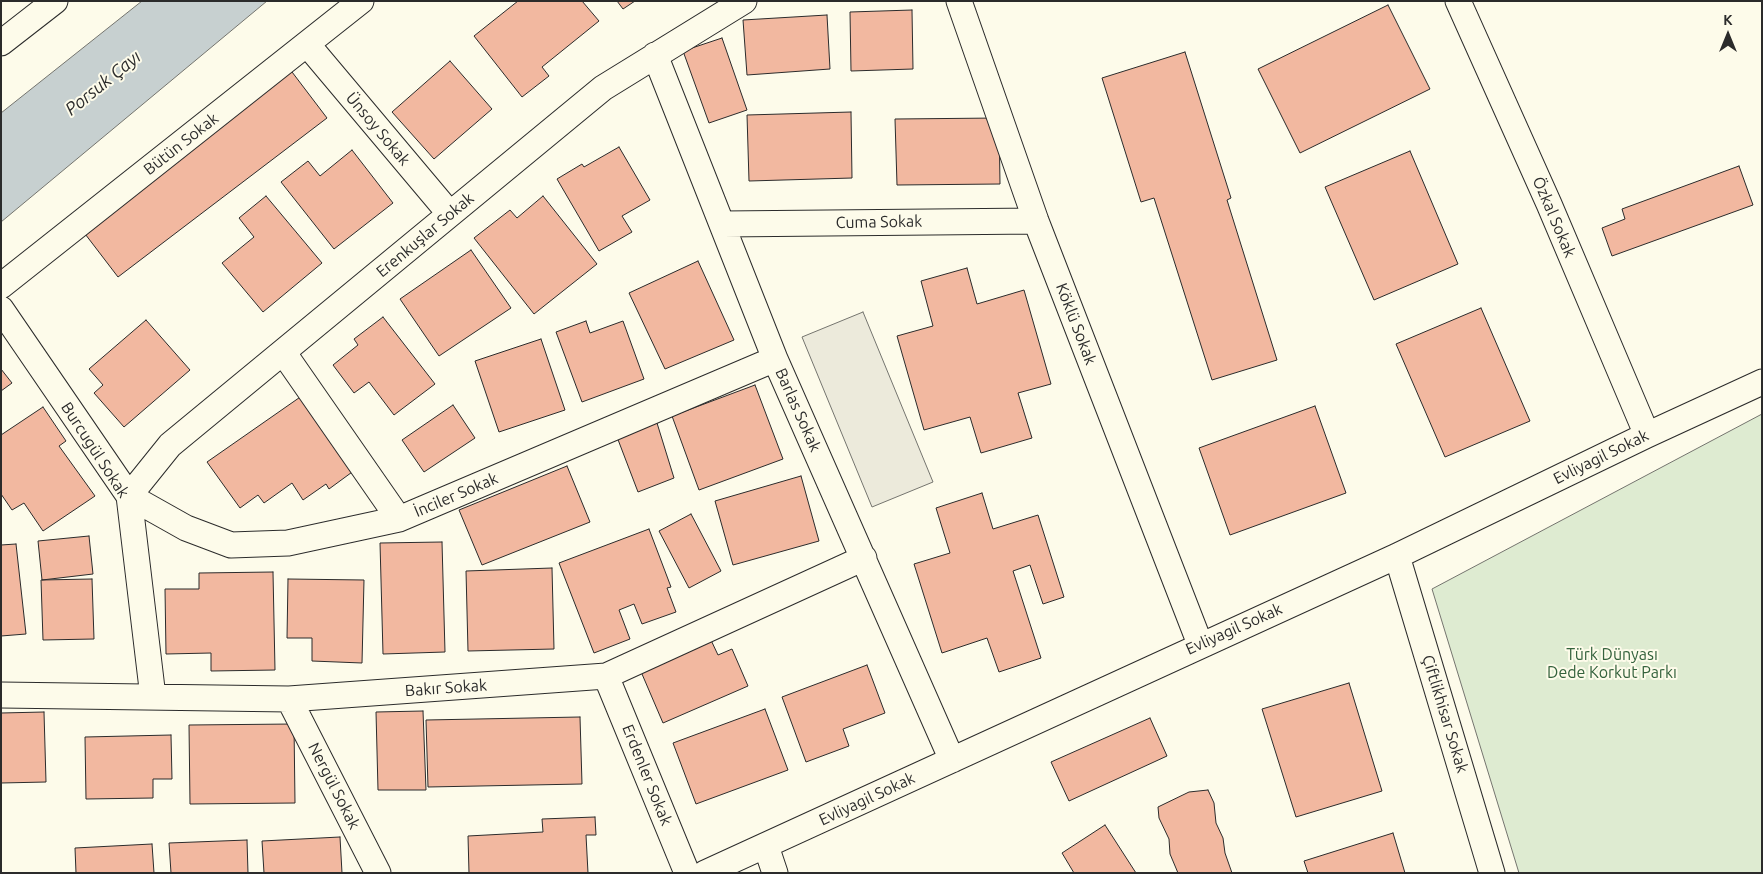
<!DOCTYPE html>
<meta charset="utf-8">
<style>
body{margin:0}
#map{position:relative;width:1763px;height:874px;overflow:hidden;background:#fdfbea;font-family:Ubuntu,sans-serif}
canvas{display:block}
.frame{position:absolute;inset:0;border:2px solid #2b2b2b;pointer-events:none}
.north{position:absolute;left:1703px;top:10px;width:50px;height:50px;-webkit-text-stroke:4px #fdfbea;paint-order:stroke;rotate:0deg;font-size:14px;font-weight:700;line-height:20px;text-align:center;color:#2b2b2b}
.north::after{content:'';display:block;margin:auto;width:18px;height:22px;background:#2b2b2b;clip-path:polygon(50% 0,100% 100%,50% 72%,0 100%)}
</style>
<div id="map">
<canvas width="1763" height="874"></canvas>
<div class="frame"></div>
<div class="north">K</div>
</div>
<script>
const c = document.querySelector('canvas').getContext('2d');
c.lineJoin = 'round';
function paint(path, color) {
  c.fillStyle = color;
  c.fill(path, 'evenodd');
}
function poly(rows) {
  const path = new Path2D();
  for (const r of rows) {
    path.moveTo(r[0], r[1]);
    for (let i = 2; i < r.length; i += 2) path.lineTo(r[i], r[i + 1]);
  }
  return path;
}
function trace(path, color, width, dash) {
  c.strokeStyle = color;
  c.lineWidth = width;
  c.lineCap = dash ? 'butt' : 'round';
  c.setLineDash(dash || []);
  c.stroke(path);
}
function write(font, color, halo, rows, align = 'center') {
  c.font = font + ' Ubuntu,sans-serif';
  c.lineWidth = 4;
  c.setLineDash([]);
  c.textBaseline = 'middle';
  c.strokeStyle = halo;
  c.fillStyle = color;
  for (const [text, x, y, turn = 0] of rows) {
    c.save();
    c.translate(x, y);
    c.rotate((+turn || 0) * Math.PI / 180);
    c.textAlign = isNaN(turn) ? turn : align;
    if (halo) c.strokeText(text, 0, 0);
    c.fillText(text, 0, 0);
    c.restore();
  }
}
const green = poly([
 [1762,414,1762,873,1519,873,1432,589,1762,414]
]);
paint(green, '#deebd1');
trace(green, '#74746e', 1);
const parking = poly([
 [863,312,933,482,872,507,802,337,863,312]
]);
paint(parking, '#eceadb');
trace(parking, '#74746e', 1);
const water = poly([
 [142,1,267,1,1,222,1,113,142,1]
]);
paint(water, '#c7d0d0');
trace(water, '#74746e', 1);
const building = poly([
 [518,1,582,1,599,21,542,67,549,76,522,97,474,36,518,1],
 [617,1,635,1,623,9,617,1],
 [1388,5,1430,89,1300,153,1258,69,1388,5],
 [912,10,913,69,851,71,850,12,912,10],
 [827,15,830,69,747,75,743,20,827,15],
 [722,38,747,110,709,123,683,51,722,38],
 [1185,52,1231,198,1227,200,1277,360,1212,380,1154,198,1141,202,1102,78,1185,52],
 [450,61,492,109,434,159,392,112,450,61],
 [289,68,327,118,118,277,79,226,289,68],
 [851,112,852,178,749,181,747,115,851,112],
 [999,118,1000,184,897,185,895,119,999,118],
 [619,147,650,200,622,216,632,232,599,251,557,179,582,164,584,167,619,147],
 [352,150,393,203,334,249,281,182,308,161,320,176,352,150],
 [1410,151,1458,264,1374,300,1325,187,1410,151],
 [1739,166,1753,205,1612,256,1602,228,1625,219,1622,209,1739,166],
 [266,196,322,263,263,312,222,263,254,237,239,218,266,196],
 [543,196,597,264,534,314,474,238,510,210,517,218,543,196],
 [471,250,511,308,439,356,400,299,471,250],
 [698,261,734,340,665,369,629,293,698,261],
 [967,268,977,304,1024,290,1051,384,1018,393,1032,438,981,453,970,417,924,430,897,336,933,326,921,281,967,268],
 [1481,308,1530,421,1445,457,1396,344,1481,308],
 [383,317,435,384,394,415,369,382,354,393,333,365,358,345,354,339,383,317],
 [146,320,190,370,124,427,94,393,103,385,89,369,146,320],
 [586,321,590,333,623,321,644,379,582,402,556,332,586,321],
 [541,339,565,410,499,432,475,361,541,339],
 [1,369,12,383,1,391,1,369],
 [755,385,783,459,699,490,672,416,755,385],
 [306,393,359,467,329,489,326,484,303,500,292,483,264,503,258,495,240,508,207,462,306,393],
 [453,405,475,438,424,472,402,440,453,405],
 [1315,406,1346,493,1230,535,1199,448,1315,406],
 [43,407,66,441,59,446,95,496,43,531,24,503,12,510,1,494,1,435,43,407],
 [657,423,674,478,638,492,617,437,657,423],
 [567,466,590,522,482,565,459,510,567,466],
 [801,476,819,541,733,565,715,501,801,476],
 [982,493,993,529,1038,515,1064,597,1043,604,1030,565,1013,571,1041,658,999,672,987,638,942,653,914,564,950,553,936,508,982,493],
 [691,514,721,571,689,588,659,531,691,514],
 [649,529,671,587,667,588,676,612,642,624,634,604,619,610,630,639,594,653,559,563,649,529],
 [89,536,93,574,42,580,38,541,89,536],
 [442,542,445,652,383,654,380,543,442,542],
 [16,544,26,634,1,636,1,545,16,544],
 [552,568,554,649,468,651,466,571,552,568],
 [273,572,275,670,211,671,211,653,166,654,165,589,199,589,199,573,273,572],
 [92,579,94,639,43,640,41,580,92,579],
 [288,579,364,580,362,663,312,661,312,638,287,638,288,579],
 [710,638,718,655,732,649,748,686,663,723,639,667,710,638],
 [867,665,885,713,843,729,849,746,806,762,782,697,867,665],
 [1349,683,1382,791,1296,817,1262,709,1349,683],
 [765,709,788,770,696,804,673,743,765,709],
 [423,711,426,790,378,790,376,712,423,711],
 [44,712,46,782,1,783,1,713,44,712],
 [580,717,582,784,428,787,426,720,580,717],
 [1150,718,1167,756,1069,801,1051,762,1150,718],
 [294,724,295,803,190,804,189,725,294,724],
 [171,735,172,779,153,779,153,798,86,799,85,737,171,735],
 [1208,790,1214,803,1216,823,1223,838,1225,853,1232,873,1178,873,1170,854,1169,839,1159,818,1158,807,1189,792,1208,790],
 [595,817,596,835,586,835,588,873,469,873,468,836,543,832,542,819,595,817],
 [1105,825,1136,873,1074,873,1062,853,1105,825],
 [1393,833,1405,873,1308,873,1304,861,1393,833],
 [340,837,342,873,264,873,262,841,340,837],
 [247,840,248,873,171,873,169,843,247,840],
 [152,844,154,873,76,873,75,848,152,844]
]);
paint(building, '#f2b8a0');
trace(building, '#2b2b2b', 1);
const minor = poly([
 [959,1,1036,221,1200,644],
 [1458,1,1549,204,1647,435],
 [1,43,55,1],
 [307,44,450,214],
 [655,55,775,359,952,760],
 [723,224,1036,221],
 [1,286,361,1],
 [1,309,129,496,153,697],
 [283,352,399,519],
 [129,496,170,445,603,88,744,1],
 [129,496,186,528,231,545,288,543,399,519,775,359],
 [1397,556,1492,873],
 [606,676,687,873],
 [1,695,289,699,606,676,864,558],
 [289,699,378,873],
 [766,846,775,873],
 [705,873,1397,556,1647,435,1762,382]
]);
trace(minor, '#2b2b2b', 27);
trace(minor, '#fdfbea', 25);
write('16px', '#2b2b2b', '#fdfbea', [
 ["Ünsoy Sokak",378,129,50],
 ["Bütün Sokak",181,144,-38],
 ["Özkal Sokak",1554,217,67],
 ["Cuma Sokak",879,222,-1],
 ["Erenkuşlar Sokak",425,235,-40],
 ["Köklü Sokak",1076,324,69],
 ["Barlas Sokak",798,410,66],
 ["Burcugül Sokak",95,450,57],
 ["Evliyagil Sokak",1601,457,-26],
 ["İnciler Sokak",456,495,-23],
 ["Evliyagil Sokak",1234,629,-24],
 ["Bakır Sokak",446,688,-4],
 ["Çiftlikhisar Sokak",1445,714,73],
 ["Erdenler Sokak",647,775,68],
 ["Nergül Sokak",334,786,63],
 ["Evliyagil Sokak",867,799,-25]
]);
write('16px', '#34623c', '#fdfbea', [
 ["Türk Dünyası",1612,655],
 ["Dede Korkut Parkı",1612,673]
]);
write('italic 18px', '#2b2b2b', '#fdfbea', [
 ["Porsuk Çayı",103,83,-39]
]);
</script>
